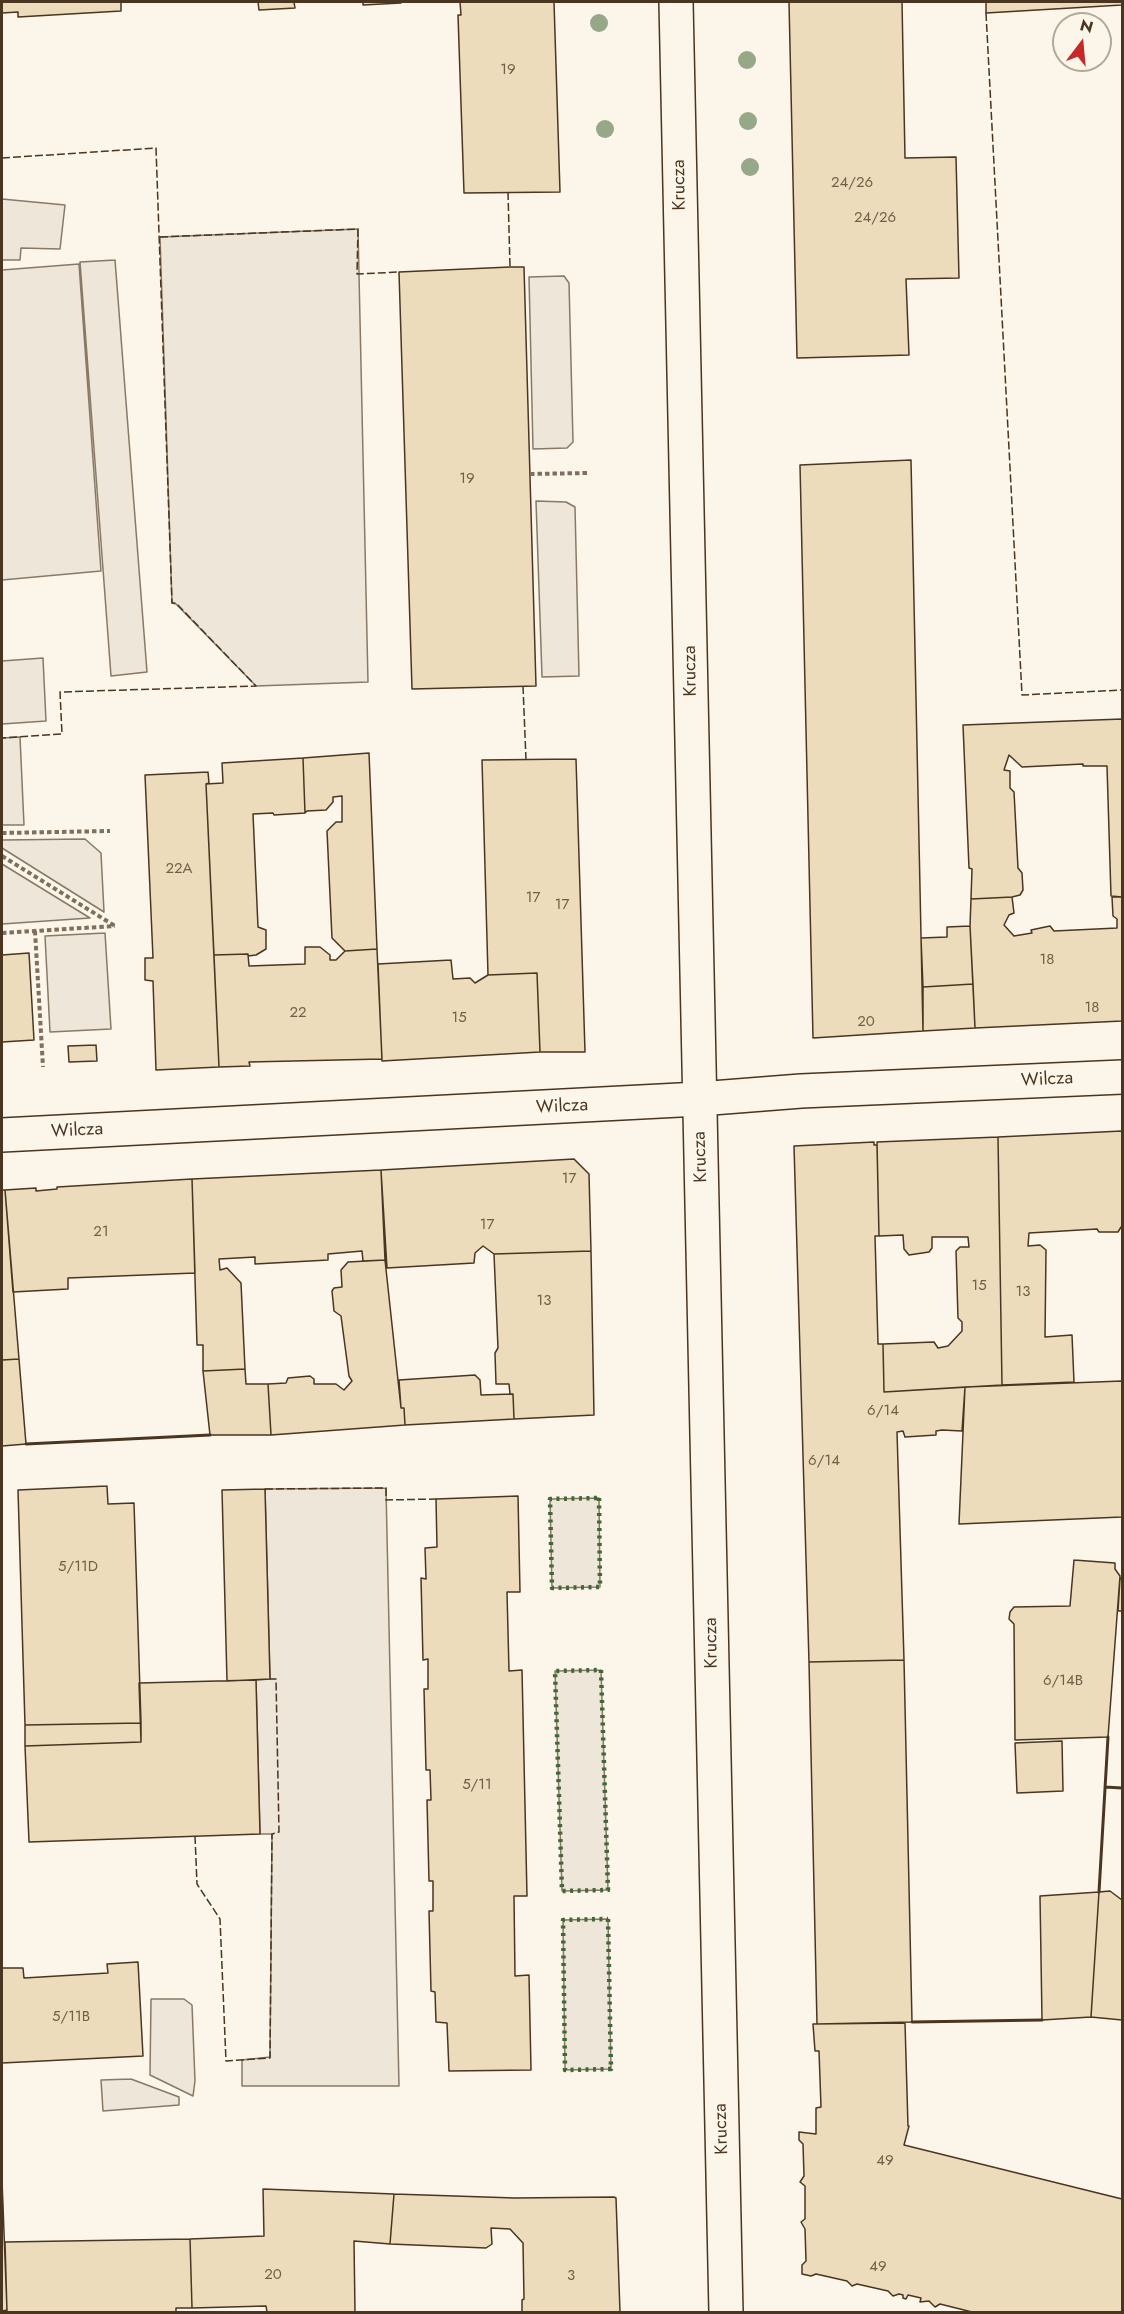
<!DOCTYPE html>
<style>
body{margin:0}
#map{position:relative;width:1124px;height:2314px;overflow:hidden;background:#fbf6e9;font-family:Jost,sans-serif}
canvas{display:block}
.frame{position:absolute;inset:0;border:3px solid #4a3520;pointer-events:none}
.north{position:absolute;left:1052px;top:12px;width:60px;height:60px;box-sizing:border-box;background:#fbf6e9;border:2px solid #b4a999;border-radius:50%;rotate:16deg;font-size:16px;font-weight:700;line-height:24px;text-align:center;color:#4a3520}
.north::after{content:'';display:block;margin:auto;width:21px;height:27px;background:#c62828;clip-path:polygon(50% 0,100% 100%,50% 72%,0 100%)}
</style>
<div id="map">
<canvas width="1124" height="2314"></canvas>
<div class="frame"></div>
<div class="north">N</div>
</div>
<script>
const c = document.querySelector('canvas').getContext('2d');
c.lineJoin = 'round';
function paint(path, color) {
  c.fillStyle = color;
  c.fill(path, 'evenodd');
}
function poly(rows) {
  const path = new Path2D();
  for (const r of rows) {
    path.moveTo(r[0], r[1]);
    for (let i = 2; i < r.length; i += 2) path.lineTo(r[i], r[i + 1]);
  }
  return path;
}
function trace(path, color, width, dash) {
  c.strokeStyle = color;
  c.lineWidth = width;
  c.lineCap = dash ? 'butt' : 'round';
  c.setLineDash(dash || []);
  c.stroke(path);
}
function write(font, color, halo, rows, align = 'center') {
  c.font = font + ' Jost,sans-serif';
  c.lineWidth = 4.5;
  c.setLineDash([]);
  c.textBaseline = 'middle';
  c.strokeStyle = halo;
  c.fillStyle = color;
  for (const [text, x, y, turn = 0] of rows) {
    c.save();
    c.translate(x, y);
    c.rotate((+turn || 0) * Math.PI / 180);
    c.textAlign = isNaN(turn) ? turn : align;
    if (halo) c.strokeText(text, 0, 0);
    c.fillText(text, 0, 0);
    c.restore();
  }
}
const green = poly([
 [2,199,65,205,60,249,21,248,20,260,2,260,2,199],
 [358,229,368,682,256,686,176,604,172,603,160,237,358,229],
 [115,260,147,672,111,676,80,262,115,260],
 [79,264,101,571,2,580,2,270,79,264],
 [564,276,569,283,573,442,567,448,533,449,529,277,564,276],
 [536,501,566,502,575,507,579,676,542,677,536,501],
 [43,658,46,721,2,724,2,661,43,658],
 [20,737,24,825,2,825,2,738,20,737],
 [85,839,101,853,104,912,2,848,2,840,85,839],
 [2,864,90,918,2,924,2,864],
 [105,933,111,1029,50,1032,45,936,105,933],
 [386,1488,399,2086,242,2086,242,2060,270,2057,272,1834,260,1834,256,1680,270,1679,265,1489,386,1488],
 [599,1498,600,1587,552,1588,550,1499,599,1498],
 [601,1670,608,1890,562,1891,555,1671,601,1670],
 [608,1919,611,2069,565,2070,563,1920,608,1919],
 [151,1999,184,1999,192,2005,195,2081,193,2096,150,2075,151,1999],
 [131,2079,179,2097,179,2105,103,2111,101,2080,131,2079]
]);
paint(green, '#ede6d9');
trace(green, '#887966', 1.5);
const building = poly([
 [2,2,121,2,121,11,18,17,18,12,2,13,2,2],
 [258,2,294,2,295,8,259,10,258,2],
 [363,2,401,2,401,3,363,5,363,2],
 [460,2,554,2,560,192,464,193,458,15,461,15,460,2],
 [789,2,902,2,905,158,956,157,959,278,906,279,909,355,797,358,789,2],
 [986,2,1122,2,1122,5,986,13,986,2],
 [510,267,524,267,536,686,412,689,399,272,510,267],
 [911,460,923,1031,813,1038,800,465,911,460],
 [1122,719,1122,897,1111,896,1107,766,1083,766,1083,764,1022,767,1009,755,1004,770,1010,771,1010,788,1014,792,1018,868,1022,873,1023,890,1020,895,1012,897,971,899,972,869,969,868,963,725,1122,719],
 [369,753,377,949,345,951,332,938,327,831,336,822,342,822,342,796,333,797,333,802,326,810,307,811,305,813,303,758,369,753],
 [303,758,305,813,274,815,273,813,253,814,258,927,266,930,266,949,256,955,248,956,248,954,214,955,206,784,223,783,222,763,303,758],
 [576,759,585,1052,540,1052,537,973,488,975,482,760,576,759],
 [208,772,209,783,206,784,219,1067,156,1070,153,981,145,980,145,958,153,958,145,775,208,772],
 [1012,897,1014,913,1009,915,1004,925,1014,936,1032,933,1031,930,1050,926,1054,931,1117,928,1117,919,1113,916,1112,897,1122,897,1122,1021,975,1028,970,926,971,899,1012,897],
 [970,926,973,984,923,987,921,938,947,937,947,927,970,926],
 [305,947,320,947,330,955,330,960,336,960,345,951,377,949,382,1059,249,1062,250,1066,219,1067,214,955,248,954,249,966,305,964,305,947],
 [29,953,34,1040,2,1042,2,955,29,953],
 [451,960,453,979,470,978,475,983,488,975,537,973,540,1052,382,1061,378,964,451,960],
 [973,984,975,1028,923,1031,923,987,973,984],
 [96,1045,97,1061,69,1062,68,1046,96,1045],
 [1122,1131,1122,1229,1121,1227,1118,1232,1099,1232,1097,1229,1029,1233,1028,1246,1040,1245,1046,1250,1045,1337,1072,1335,1074,1382,1002,1385,998,1137,1122,1131],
 [998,1137,1002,1385,884,1392,883,1344,934,1342,938,1348,948,1346,962,1331,962,1322,958,1318,956,1251,960,1247,969,1247,968,1237,932,1237,932,1248,929,1252,909,1255,904,1249,903,1235,879,1236,877,1142,998,1137],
 [874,1142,874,1145,877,1145,879,1236,875,1236,878,1344,883,1344,884,1392,965,1387,962,1431,942,1430,936,1431,936,1435,905,1437,903,1431,897,1432,904,1660,809,1662,794,1146,874,1142],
 [574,1159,589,1174,591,1251,494,1254,483,1246,475,1253,474,1263,387,1268,381,1170,574,1159],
 [381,1170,385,1260,363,1261,362,1251,328,1254,328,1260,255,1264,255,1257,219,1259,220,1270,227,1268,241,1283,245,1369,203,1371,203,1345,197,1345,192,1179,381,1170],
 [192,1179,195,1273,68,1278,68,1289,13,1292,5,1190,36,1188,36,1191,57,1189,57,1187,192,1179],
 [2,1190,5,1190,19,1359,2,1360,2,1190],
 [591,1251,594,1415,514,1419,513,1394,510,1394,509,1384,496,1384,495,1353,498,1348,494,1254,591,1251],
 [385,1260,401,1408,404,1408,405,1425,271,1435,268,1384,286,1383,288,1378,310,1376,314,1379,314,1384,336,1384,344,1390,352,1381,349,1376,341,1316,334,1311,332,1291,334,1288,342,1287,341,1270,348,1262,385,1260],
 [19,1359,26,1444,2,1446,2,1360,19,1359],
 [245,1369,246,1384,268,1384,271,1435,210,1435,203,1371,245,1369],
 [475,1375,480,1380,481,1395,513,1394,514,1419,405,1425,404,1408,401,1408,399,1380,475,1375],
 [1122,1381,1122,1517,959,1524,965,1387,1122,1381],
 [107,1486,108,1504,134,1503,141,1723,25,1725,18,1490,107,1486],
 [265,1489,270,1679,227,1681,222,1490,265,1489],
 [518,1496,520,1592,507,1592,509,1671,522,1670,527,1896,514,1896,515,1976,529,1975,531,2070,449,2071,447,2023,436,2022,435,1992,431,1991,429,1911,433,1911,433,1881,429,1881,427,1800,431,1800,430,1770,426,1770,424,1689,428,1689,428,1659,423,1660,421,1578,426,1579,425,1548,437,1547,436,1499,518,1496],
 [1074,1560,1115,1563,1115,1569,1120,1576,1108,1737,1015,1740,1014,1624,1009,1619,1010,1612,1014,1607,1070,1606,1074,1560],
 [1120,1578,1122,1579,1122,1611,1118,1611,1120,1578],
 [904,1660,912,2022,817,2024,809,1662,904,1660],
 [256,1680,260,1834,29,1842,25,1746,141,1742,139,1683,256,1680],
 [141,1723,141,1742,25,1746,25,1725,141,1723],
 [1062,1741,1063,1791,1017,1793,1015,1743,1062,1741],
 [1110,1891,1122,1900,1122,2020,1091,2017,1099,1892,1110,1891],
 [1099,1892,1091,2017,1042,2020,1040,1896,1099,1892],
 [138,1962,143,2056,2,2063,2,1968,23,1968,24,1978,108,1973,107,1964,138,1962],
 [905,2023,908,2126,909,2126,904,2145,1122,2199,1122,2312,972,2312,940,2304,935,2307,929,2301,920,2302,921,2298,908,2295,906,2299,903,2298,903,2295,899,2294,893,2296,888,2291,857,2284,852,2286,847,2281,816,2274,811,2276,802,2274,802,2265,806,2261,805,2229,801,2222,805,2219,805,2186,800,2182,804,2176,803,2144,799,2140,799,2132,816,2134,816,2108,821,2107,819,2051,815,2051,813,2024,905,2023],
 [2,2180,7,2310,2,2311,2,2180],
 [263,2189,394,2194,390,2244,354,2241,355,2312,267,2312,266,2306,192,2308,190,2239,264,2236,263,2189],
 [394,2194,515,2198,614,2197,616,2198,620,2312,522,2312,522,2300,524,2299,523,2243,510,2229,491,2228,492,2244,486,2248,390,2244,394,2194],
 [190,2239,192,2308,176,2308,176,2312,7,2312,5,2242,190,2239]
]);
paint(building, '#ecdcbc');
trace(building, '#4a3520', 1.5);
const street = poly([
 [2,1135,699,1099,801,1091,1122,1077]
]);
const secondary = poly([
 [676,2,726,2312]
]);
trace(street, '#4a3520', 36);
trace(secondary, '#4a3520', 36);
trace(poly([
 [530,474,589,473],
 [2,833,110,831],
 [2,856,115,926],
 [35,931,43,1067],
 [2,933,115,926]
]), '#7f6f5c', 4, [4.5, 3]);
trace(street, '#fbf6e9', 33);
trace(secondary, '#fbf6e9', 33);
trace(poly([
 [599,1498,600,1587,552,1588,550,1499,599,1498],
 [601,1670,608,1890,562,1891,555,1671,601,1670],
 [608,1919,611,2069,565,2070,563,1920,608,1919]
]), '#436837', 4.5, [3, 4.5]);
trace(poly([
 [986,13,1022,695,1122,690],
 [2,158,156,148,172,603,176,603,256,686,60,692,62,734,2,738],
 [508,192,510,267],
 [160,237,358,229,357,274,399,272],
 [523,686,526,760],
 [265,1489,386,1488,386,1500,436,1499],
 [195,1836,197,1884,220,1919,226,2061,270,2058,272,1834,279,1832,276,1679,270,1679]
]), '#4a3520', 1.5, [8, 3]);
trace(poly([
 [26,1444,210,1435],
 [1105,1787,1122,1788],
 [1099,1892,1108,1737],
 [912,2022,1042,2020]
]), '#4a3520', 3);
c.fillStyle = '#96a887';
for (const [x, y] of [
 [599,23],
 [747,60],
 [748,121],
 [605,129],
 [750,167]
]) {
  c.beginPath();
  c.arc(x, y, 9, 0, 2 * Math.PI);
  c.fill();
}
write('15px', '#725f47', null, [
 ["19",508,70],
 ["24/26",852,183],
 ["24/26",875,218],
 ["19",467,479],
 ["22A",179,869],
 ["17",533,898],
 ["17",562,905],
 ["18",1047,960],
 ["18",1092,1008],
 ["22",298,1013],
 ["15",459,1018],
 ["20",866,1022],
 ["17",569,1179],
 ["17",487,1225],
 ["21",101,1232],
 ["15",979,1286],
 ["13",1023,1292],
 ["13",544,1301],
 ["6/14",883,1411],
 ["6/14",824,1461],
 ["5/11D",78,1567],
 ["6/14B",1063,1681],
 ["5/11",477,1785],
 ["5/11B",71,2017],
 ["49",885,2161],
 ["49",878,2267],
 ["20",273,2275],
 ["3",571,2276]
]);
write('18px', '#4a3520', '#fbf6e9', [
 ["Krucza",680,185,-91],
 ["Krucza",691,671,-91],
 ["Wilcza",1047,1080,-3],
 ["Wilcza",562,1107,-3],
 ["Wilcza",77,1131,-3],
 ["Krucza",701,1157,-92],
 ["Krucza",712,1643,-91],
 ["Krucza",722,2129,-92]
]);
</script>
